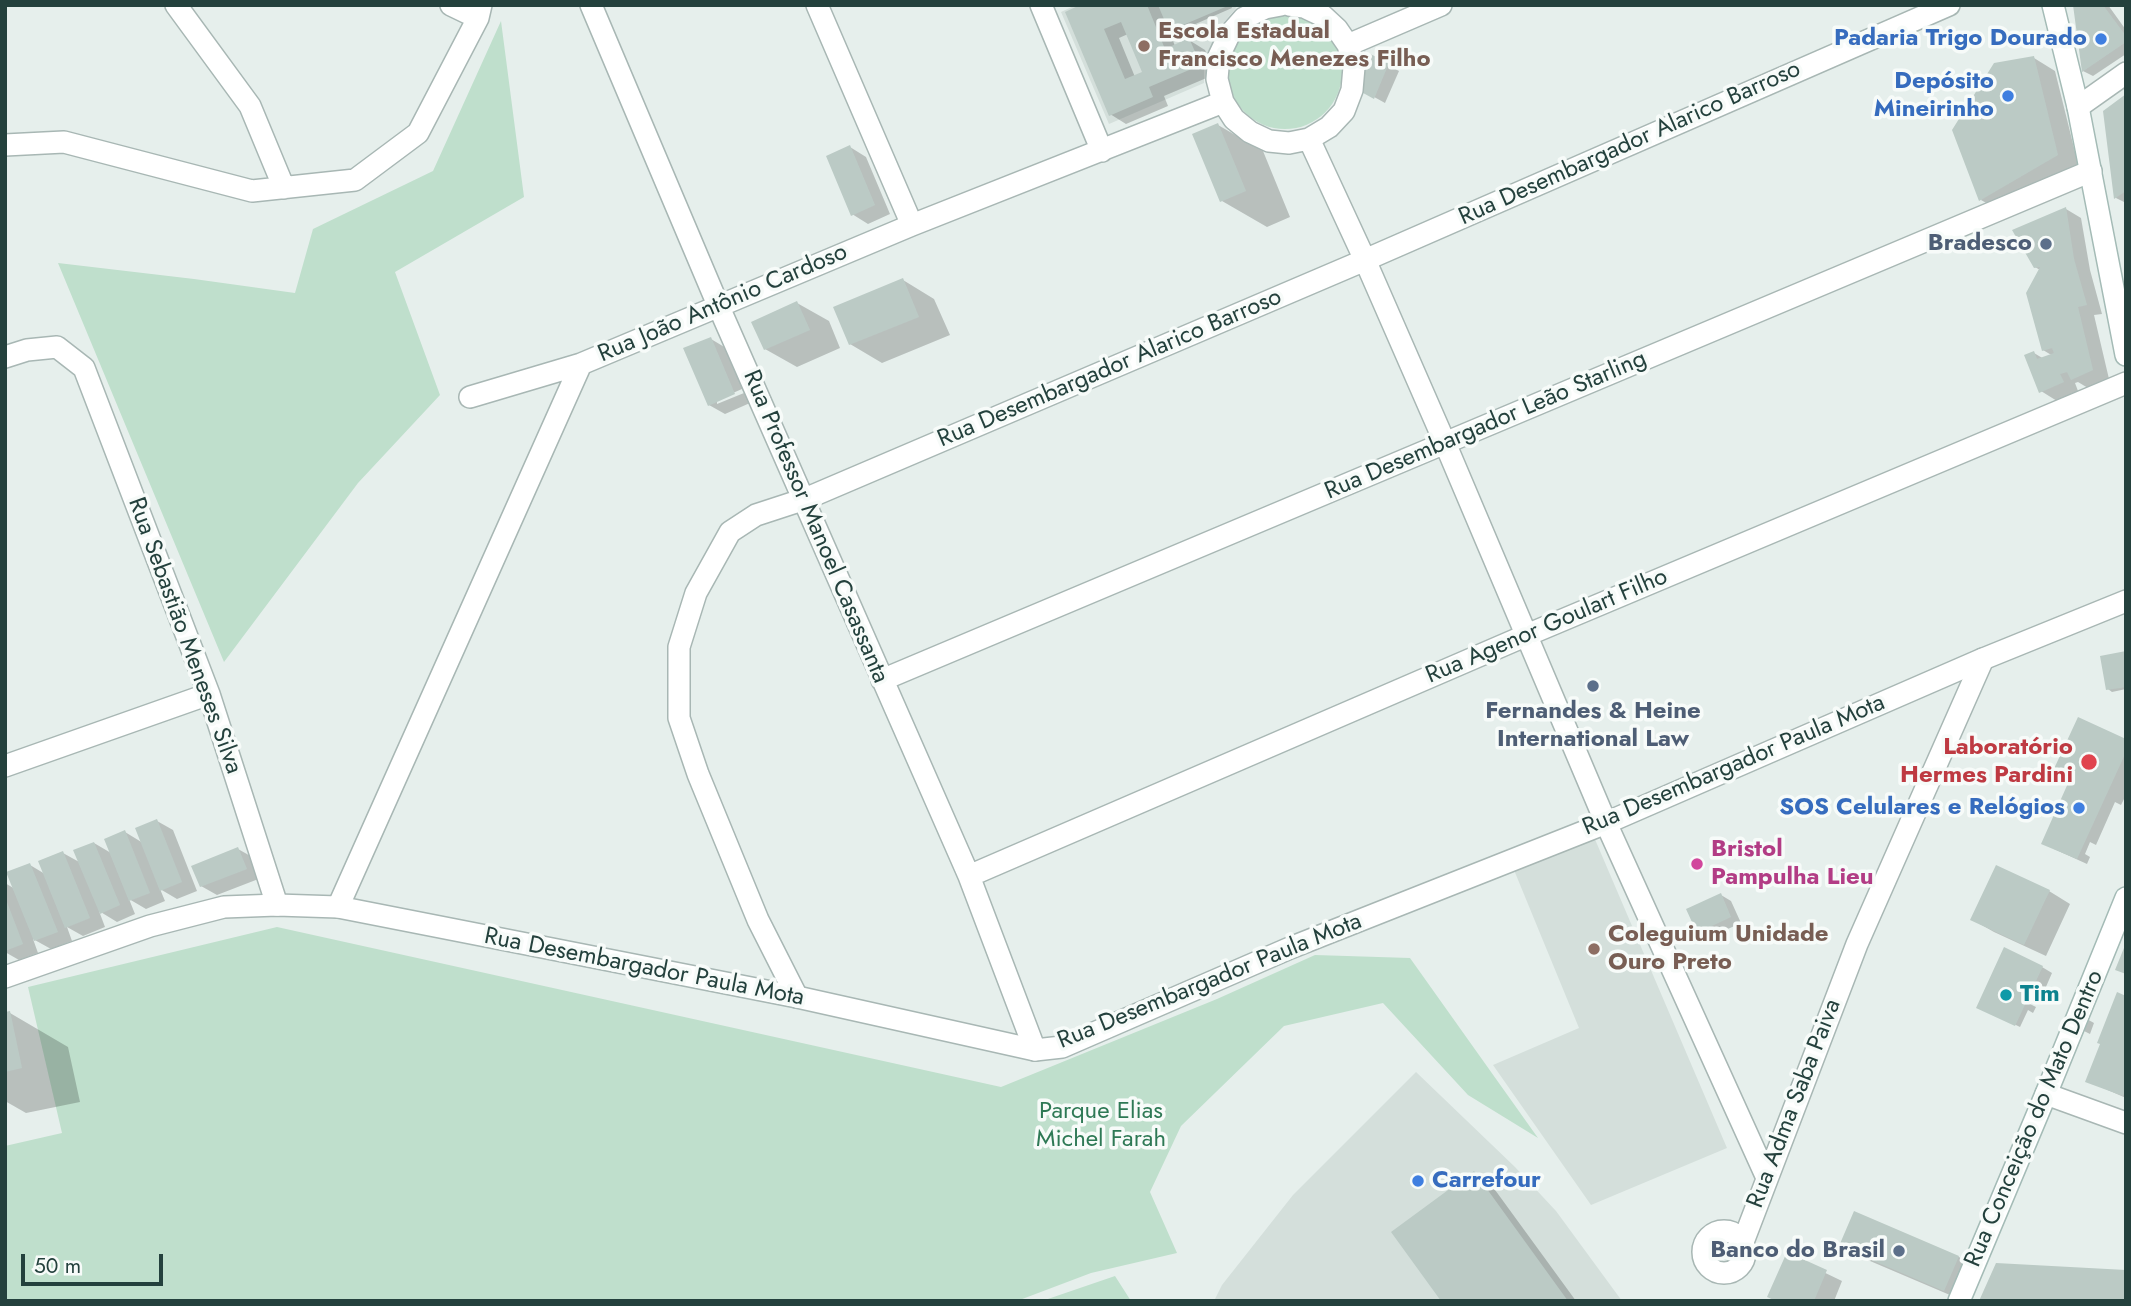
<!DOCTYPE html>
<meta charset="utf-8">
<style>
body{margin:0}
#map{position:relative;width:2131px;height:1306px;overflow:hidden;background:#e6efec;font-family:Jost,sans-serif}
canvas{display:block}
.frame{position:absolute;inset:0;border:7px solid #24413d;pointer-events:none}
.scale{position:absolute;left:21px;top:1254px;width:142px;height:32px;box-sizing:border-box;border:4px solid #24413d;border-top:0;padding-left:9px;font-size:21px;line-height:24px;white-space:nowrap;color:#24413d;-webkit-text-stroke:5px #f7fbf9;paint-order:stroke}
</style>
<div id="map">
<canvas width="2131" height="1306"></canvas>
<div class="frame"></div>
<div class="scale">50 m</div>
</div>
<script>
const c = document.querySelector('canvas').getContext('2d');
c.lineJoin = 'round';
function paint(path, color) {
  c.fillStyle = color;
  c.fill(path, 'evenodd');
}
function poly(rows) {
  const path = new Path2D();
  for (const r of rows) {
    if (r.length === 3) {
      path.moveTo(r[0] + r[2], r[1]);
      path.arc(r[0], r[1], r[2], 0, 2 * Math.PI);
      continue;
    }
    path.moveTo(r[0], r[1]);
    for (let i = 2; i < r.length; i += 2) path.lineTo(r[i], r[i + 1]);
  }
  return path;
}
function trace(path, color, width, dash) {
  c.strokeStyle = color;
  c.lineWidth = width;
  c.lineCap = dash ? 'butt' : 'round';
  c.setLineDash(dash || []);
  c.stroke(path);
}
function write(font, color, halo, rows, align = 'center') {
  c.font = font + ' Jost,sans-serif';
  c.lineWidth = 7;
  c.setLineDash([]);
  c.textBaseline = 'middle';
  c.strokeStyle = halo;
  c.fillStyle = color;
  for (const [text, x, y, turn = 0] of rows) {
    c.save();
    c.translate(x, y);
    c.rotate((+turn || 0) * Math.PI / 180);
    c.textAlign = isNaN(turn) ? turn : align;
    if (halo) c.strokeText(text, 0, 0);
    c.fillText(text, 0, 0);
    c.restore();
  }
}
paint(poly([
 [1076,5,1235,5,1236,8,1220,27,1204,66,1204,83,1109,124,1061,12],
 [1594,837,1727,1148,1591,1205,1493,1065,1579,1028,1514,870],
 [1416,1072,1515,1167,1556,1211,1622,1301,1214,1301,1222,1285,1293,1195]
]), '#d4dfdb');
paint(poly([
 [1285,72,57],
 [501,21,524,197,395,272,440,395,358,483,224,662,58,263,194,279,295,293,313,229,433,171],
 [277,927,1001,1087,1217,999,1315,955,1410,958,1538,1138,1468,1095,1383,1003,1284,1026,1181,1126,1150,1192,1177,1253,1091,1273,1017,1301,5,1301,5,1146,62,1133,28,987],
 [1115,1276,1131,1301,1042,1301]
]), '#bfdfcc');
paint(poly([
 [1085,5,1231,5,1232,8,1175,33,1168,28,1175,46,1189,40,1205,50,1216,74,1164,96,1168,106,1126,124,1110,114],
 [1128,34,1144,73,1135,77,1119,38],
 [2074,5,2108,5,2126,30,2126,54,2093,76,2083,71],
 [1366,54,1399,71,1385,103,1358,88],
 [2034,58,2055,71,2079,168,2002,212,1981,200],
 [2126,96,2126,203,2116,198],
 [1218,125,1263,151,1290,217,1267,227,1222,201],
 [850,147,866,157,890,214,868,224,852,214],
 [2066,209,2081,218,2090,270,2102,314,2094,315,2109,379,2088,388,2078,382,2075,383,2078,391,2057,401,2041,391,2034,353,2044,359,2053,356,2043,350,2040,270,2035,267],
 [903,280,934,299,950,335,882,363,850,344],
 [797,303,829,321,840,348,797,367,765,349],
 [711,339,726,348,750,403,725,414,709,405],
 [742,389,744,393,717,404,717,400],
 [2126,653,2126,689,2112,692,2108,689],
 [2126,741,2126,795,2121,805,2115,802,2096,845,2090,842,2085,854,2090,857,2087,864,2054,849],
 [157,821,173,830,197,891,177,899,160,889,165,901,146,909,129,899,135,914,117,922,99,911,105,927,83,936,67,927,72,941,51,949,33,939,38,953,19,960,5,952,5,883,15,889,30,865,45,874,63,853,81,863,94,843,111,853,125,832,143,843],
 [238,849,254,858,261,878,217,895,201,886],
 [2049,891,2070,904,2046,956,1994,932,1973,920],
 [1721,895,1731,901,1741,923,1708,938,1698,932],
 [2042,967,2052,973,2042,996,2036,993,2030,1004,2036,1007,2033,1013,2028,1010,2020,1027,1979,1007],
 [2126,998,2126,1098,2087,1081],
 [10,1013,68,1047,80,1102,26,1113,5,1101,5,1014],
 [2078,1014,2094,1023,2090,1034,2082,1030],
 [1474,1174,1490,1183,1576,1301,1443,1301],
 [1855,1213,1959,1257,1980,1270,1964,1301,1863,1258,1842,1245],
 [1788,1255,1842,1281,1834,1301,1777,1301]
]), '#0003');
paint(poly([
 [1080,5,1147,5,1165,49,1189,38,1201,65,1149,87,1153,97,1109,116,1065,12],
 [1121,22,1142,72,1125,79,1104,29],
 [1158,5,1230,5,1169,31],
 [2073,5,2103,5,2126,36,2126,42,2082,72],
 [1364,51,1389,63,1374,99,1356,89],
 [2034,56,2058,155,1979,201,1952,130,1994,63],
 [2126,94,2126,191,2114,199,2103,111],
 [1218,123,1246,191,1220,202,1192,134],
 [850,145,875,205,851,216,826,156],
 [2066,207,2074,259,2087,305,2078,307,2093,370,2071,380,2067,372,2060,374,2064,382,2039,393,2024,355,2034,351,2037,359,2054,353,2052,348,2042,351,2026,293,2040,267,2034,268,2012,230],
 [903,278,919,317,849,345,833,307],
 [797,301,810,330,764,350,751,322],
 [711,337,735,394,708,406,683,348],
 [2126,651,2126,687,2106,690,2100,656],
 [2078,717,2126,739,2126,752,2077,859,2041,844,2069,781,2052,773],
 [157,819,182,882,160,891,135,828],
 [125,830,150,893,129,901,104,839],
 [94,842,120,905,100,914,73,850],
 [238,847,247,869,200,887,191,866],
 [63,851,90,918,65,928,38,861],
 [30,863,58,932,34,941,6,872],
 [1996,865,2050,890,2024,945,1970,920],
 [1721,893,1731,917,1697,933,1686,909],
 [5,897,23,944,5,951],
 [2126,943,2126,974,2115,970],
 [2004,947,2043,966,2015,1026,1976,1008],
 [2117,992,2126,996,2126,1088,2123,1096,2085,1082,2100,1044,2097,1043],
 [10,1011,22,1068,5,1072,5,1012],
 [1474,1171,1568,1301,1441,1301,1391,1232],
 [1854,1211,1959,1256,1944,1291,1839,1246],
 [1787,1252,1827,1270,1814,1301,1776,1301,1767,1297],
 [1996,1263,2126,1270,2126,1301,1979,1301]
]), '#bbcac5');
const minor = poly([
 [176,5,250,106,284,188],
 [451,5,478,18],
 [591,5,718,305,969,876,1035,1050],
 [817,5,912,225],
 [1041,5,1102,151],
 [1281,5,1265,8,1244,18,1229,35,1219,56,1217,79,1223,102,1234,119,1250,132,1269,141,1289,143,1309,139,1329,127,1344,111,1352,90,1354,67,1348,45,1337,29,1323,16,1304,7,1289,5],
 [1348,45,1441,5],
 [2078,107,2126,73],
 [1309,139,1365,260,1445,443,1606,823,1767,1178],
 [5,145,64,142,252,191,355,180,418,133,478,18,481,5],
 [5,357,27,350,57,347,84,368,209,694,277,905],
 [470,397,581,364],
 [882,680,2091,171],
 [5,766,209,694],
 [969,876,1527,635,2126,383],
 [338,907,581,364,912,225,1223,102],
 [797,997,758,920,698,774,679,718,679,647,696,593,730,532,756,515,805,499,1365,260,1949,5],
 [2046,1094,2126,1123],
 [1724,1252,21],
 [1743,1242,1857,944,1983,659]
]);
const tertiary = poly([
 [5,977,150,926,224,907,277,905,338,907,797,997,1035,1050,1062,1047,1290,948,1606,823,1983,659,2126,601]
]);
const secondary = poly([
 [2053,5,2078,107,2126,355],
 [1959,1301,2046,1094,2126,898]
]);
trace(minor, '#a8b7b4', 24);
trace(tertiary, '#a8b7b4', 24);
trace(secondary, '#a4bbb6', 24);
trace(minor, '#fff', 21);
trace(tertiary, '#fff', 21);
trace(secondary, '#fff', 21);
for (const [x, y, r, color] of [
 [2101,39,7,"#3f7fe0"],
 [1144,46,7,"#8d6e63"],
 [2008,96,7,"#3f7fe0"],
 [2046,244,7,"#5c6f8a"],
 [1593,686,7,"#5c6f8a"],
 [2089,762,9,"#e0444e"],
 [2079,808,7,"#3f7fe0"],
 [1697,864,7,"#d1479c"],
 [1594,949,7,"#8d6e63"],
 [2006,995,7,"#0f9aa8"],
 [1418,1181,7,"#3f7fe0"],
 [1899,1251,7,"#5c6f8a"]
]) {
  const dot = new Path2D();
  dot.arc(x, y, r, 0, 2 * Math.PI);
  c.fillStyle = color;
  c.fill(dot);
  trace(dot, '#f7fbf9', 2.5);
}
write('bold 24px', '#785e54', '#f7fbf9', [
 ["Escola Estadual",1158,32],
 ["Francisco Menezes Filho",1158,60],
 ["Coleguium Unidade",1608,935],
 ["Ouro Preto",1608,963]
], 'left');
write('bold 24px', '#366cbe', '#f7fbf9', [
 ["Padaria Trigo Dourado",2087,39],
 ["Depósito",1994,82],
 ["Mineirinho",1994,110],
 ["SOS Celulares e Relógios",2065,808],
 ["Carrefour",1432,1181,"left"]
], 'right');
write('24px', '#24413d', '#f7fbf9', [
 ["Rua Desembargador Alarico Barroso",1630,144,-24],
 ["Rua João Antônio Cardoso",723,304,-23],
 ["Rua Desembargador Alarico Barroso",1110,369,-23],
 ["Rua Desembargador Leão Starling",1486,426,-23],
 ["Rua Professor Manoel Casassanta",815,527,67],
 ["Rua Agenor Goulart Filho",1547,627,-23],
 ["Rua Sebastião Meneses Silva",184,636,70],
 ["Rua Desembargador Paula Mota",1734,766,-23],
 ["Rua Desembargador Paula Mota",644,968,11],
 ["Rua Desembargador Paula Mota",1210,982,-22],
 ["Rua Adma Saba Paiva",1795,1104,-69],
 ["Rua Conceição do Mato Dentro",2035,1119,-67]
]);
write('bold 24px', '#4e5e75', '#f7fbf9', [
 ["Bradesco",2032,244],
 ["Fernandes & Heine",1593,712,"center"],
 ["International Law",1593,740,"center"],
 ["Banco do Brasil",1885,1251]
], 'right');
write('bold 24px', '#be3a42', '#f7fbf9', [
 ["Laboratório",2073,748],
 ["Hermes Pardini",2073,776]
], 'right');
write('bold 24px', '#b23c85', '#f7fbf9', [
 ["Bristol",1711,850],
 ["Pampulha Lieu",1711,878]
], 'left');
write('bold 24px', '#0d838f', '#f7fbf9', [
 ["Tim",2020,995]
], 'left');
write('24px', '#2e7955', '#f7fbf9', [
 ["Parque Elias",1101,1112],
 ["Michel Farah",1101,1140]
]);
</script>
